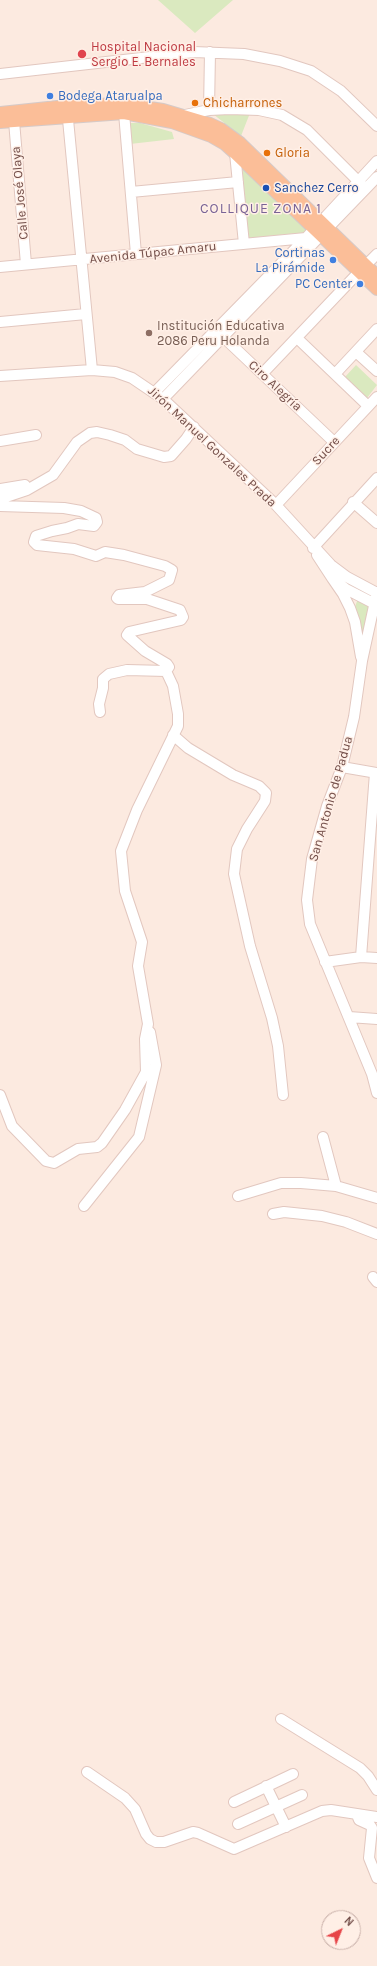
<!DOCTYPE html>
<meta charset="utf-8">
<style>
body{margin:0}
#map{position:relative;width:377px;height:1966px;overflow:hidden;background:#fceae0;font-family:Karla,sans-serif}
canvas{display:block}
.north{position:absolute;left:321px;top:1910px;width:40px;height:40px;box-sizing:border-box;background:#ffefe6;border:1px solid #c7aea7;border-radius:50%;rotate:43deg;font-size:11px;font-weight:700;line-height:16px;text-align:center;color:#724d48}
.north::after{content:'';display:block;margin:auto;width:14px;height:18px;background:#e64548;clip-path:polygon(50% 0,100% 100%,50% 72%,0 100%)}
</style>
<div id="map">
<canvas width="377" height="1966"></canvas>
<div class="north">N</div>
</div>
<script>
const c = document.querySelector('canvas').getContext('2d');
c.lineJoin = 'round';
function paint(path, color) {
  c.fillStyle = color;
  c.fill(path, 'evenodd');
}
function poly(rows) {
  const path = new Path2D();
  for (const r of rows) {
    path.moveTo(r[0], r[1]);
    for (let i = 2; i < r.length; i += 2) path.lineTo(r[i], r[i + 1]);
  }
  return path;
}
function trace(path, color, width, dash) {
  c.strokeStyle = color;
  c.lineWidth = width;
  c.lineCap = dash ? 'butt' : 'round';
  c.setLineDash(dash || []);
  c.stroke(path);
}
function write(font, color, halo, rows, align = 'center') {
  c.font = font + ' Karla,sans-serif';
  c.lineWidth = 3;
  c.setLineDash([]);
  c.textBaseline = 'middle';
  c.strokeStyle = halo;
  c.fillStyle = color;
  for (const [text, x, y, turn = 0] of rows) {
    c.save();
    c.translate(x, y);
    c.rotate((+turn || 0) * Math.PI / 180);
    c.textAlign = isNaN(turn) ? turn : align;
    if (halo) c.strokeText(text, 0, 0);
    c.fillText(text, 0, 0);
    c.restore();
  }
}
paint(poly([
 [158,0,233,0,195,33],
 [250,113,241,136,213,114],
 [128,123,140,123,172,132,174,139,130,144],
 [242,166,309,232,248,238],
 [356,365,377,385,367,398,345,377],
 [358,599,371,606,362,650,354,609]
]), '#dae9bf');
const minor = poly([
 [0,74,194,52,244,54,280,61,311,71,341,91,377,126],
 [67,109,92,370],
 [209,110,210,52],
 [124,113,136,254],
 [185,115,209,110,230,109,259,110,282,115,307,130,362,185],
 [14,121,26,264],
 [235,153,244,244],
 [131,192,238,182],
 [366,265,377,254],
 [0,267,306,238],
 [0,322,86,314],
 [218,332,334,442],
 [297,338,368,406],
 [356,352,377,371],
 [262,374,359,272],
 [335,374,377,329],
 [0,376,92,370,115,372,132,378,163,399,276,505,331,565,347,577,377,593],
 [155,392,306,238,377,161],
 [163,399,377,177],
 [0,441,36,435],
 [0,489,25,485],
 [0,499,27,490,53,475,77,442,90,433,97,432,110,435,125,440,137,449,164,457,171,456,186,439,194,427],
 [353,502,377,523],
 [276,505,377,397],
 [0,506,64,508,81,511,96,518,97,522,94,526,78,524,67,528,52,531,36,536,34,542,37,545,74,549,96,556,105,552,124,555,165,566,172,570,169,580,145,592,119,595,117,598,118,599,147,599,180,610,183,617,181,620,129,632,127,635,145,651,167,664,169,667,166,671,127,670,109,674,103,679,103,688,99,704,100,712],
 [313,548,377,478],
 [317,555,332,578,346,589,377,605],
 [332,578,343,594,350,608,355,622,361,657],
 [377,592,362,661,354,717,342,767,327,806,312,859,307,900,310,924,372,1074,377,1093],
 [173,735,188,748,233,775,259,786,266,793,265,801,247,829,237,849,234,874,250,946,272,1018,278,1046,283,1095],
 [342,767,377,773],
 [361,957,375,773],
 [325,962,361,957,377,958],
 [349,1017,377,1019],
 [0,1095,12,1126,46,1161,54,1163,78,1149,97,1147,102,1143,125,1110,146,1072,145,1039,148,1024,138,966,142,942,125,891,121,851,137,810,178,726,178,714,173,686,166,671],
 [323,1137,336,1186],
 [238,1196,281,1183,301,1183,336,1186,377,1198],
 [84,1206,139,1137,156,1065,150,1032],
 [273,1214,284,1212,322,1216,346,1222,377,1234],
 [373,1277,377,1282],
 [281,1719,360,1768,368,1776,377,1790],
 [87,1772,125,1798,135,1809,146,1834,150,1839,156,1842,164,1842,193,1832,198,1833,234,1849,322,1811,331,1810,377,1817],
 [266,1786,286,1827],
 [234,1802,293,1774],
 [357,1815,359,1820,370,1825,372,1828,369,1858,377,1878],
 [238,1824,302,1795]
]);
const major = poly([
 [0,113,67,106,123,104,163,110,210,124,221,129,240,143,377,276],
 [0,122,124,113,172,122,211,136,225,144,235,153,377,289]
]);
trace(minor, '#e2c7bf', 12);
trace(major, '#d5cac8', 14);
trace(minor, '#fff', 10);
trace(major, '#fbbe98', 12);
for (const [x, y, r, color] of [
 [82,54,5,"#e0444e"],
 [50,96,4,"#3f7fe0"],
 [195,103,4,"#e8710a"],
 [267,153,4,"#e8710a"],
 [266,188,4,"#1a4fb4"],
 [333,260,4,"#3f7fe0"],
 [360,284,4,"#3f7fe0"],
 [149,333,4,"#8d6e63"]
]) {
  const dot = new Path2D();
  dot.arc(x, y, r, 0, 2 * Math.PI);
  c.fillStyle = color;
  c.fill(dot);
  trace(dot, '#ffefe6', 1.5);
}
write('13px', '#be3a42', '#ffefe6', [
 ["Hospital Nacional",91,47],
 ["Sergio E. Bernales",91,62]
], 'left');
write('13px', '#366cbe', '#ffefe6', [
 ["Bodega Atarualpa",58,96,"left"],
 ["Cortinas",325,253],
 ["La Pirámide",325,268],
 ["PC Center",352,284]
], 'right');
write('13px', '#c56008', '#ffefe6', [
 ["Chicharrones",203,103],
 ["Gloria",275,153]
], 'left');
write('13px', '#164399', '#ffefe6', [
 ["Sanchez Cerro",274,188]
], 'left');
write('13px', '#724d48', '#ffefe6', [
 ["Calle José Olaya",20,193,-95],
 ["Avenida Túpac Amaru",153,253,-6],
 ["Ciro Alegría",275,386,43],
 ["Jirón Manuel Gonzales Prada",212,447,43],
 ["Sucre",326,451,-47],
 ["San Antonio de Padua",331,799,-74]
]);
write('13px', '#785e54', '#ffefe6', [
 ["Institución Educativa",157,326],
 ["2086 Peru Holanda",157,341]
], 'left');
c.letterSpacing = '1px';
write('14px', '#796396', '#ffefe6', [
 ["COLLIQUE ZONA 1",261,209]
]);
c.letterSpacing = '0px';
</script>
